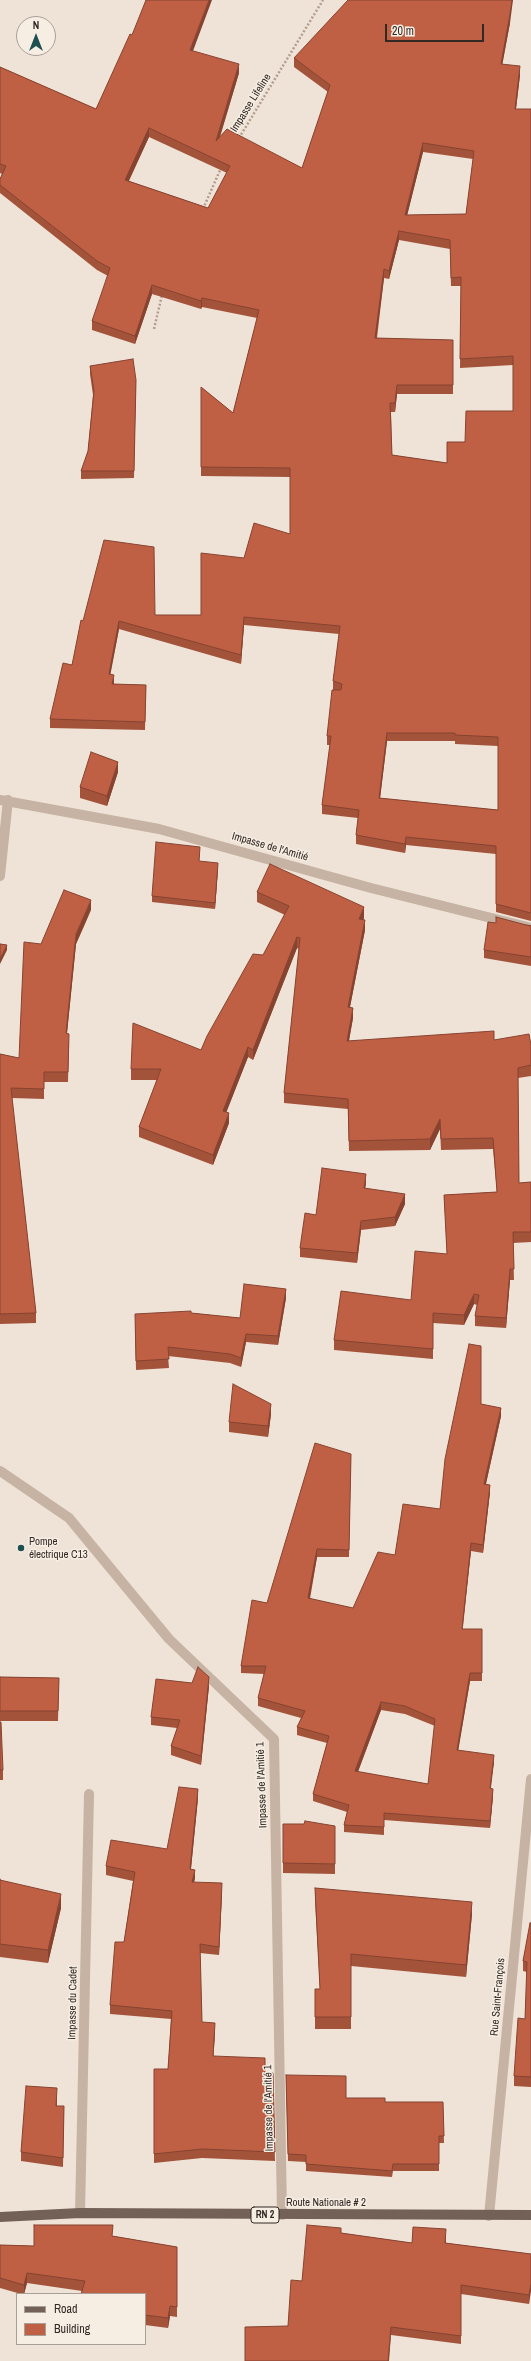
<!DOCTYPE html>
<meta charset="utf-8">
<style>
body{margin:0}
#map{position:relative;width:531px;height:2361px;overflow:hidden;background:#efe3d7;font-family:"Archivo Narrow",sans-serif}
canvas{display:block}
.legend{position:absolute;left:16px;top:2293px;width:130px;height:52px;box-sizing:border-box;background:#f7eee3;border:1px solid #a89f97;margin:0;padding:5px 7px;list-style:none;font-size:12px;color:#322925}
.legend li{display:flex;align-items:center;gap:8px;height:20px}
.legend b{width:20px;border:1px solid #a89f97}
.north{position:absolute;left:16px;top:16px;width:40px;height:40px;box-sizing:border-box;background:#f7eee3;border:1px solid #a89f97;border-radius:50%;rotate:0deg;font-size:11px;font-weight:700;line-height:16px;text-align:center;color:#322925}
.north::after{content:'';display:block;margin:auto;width:14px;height:18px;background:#1e4f51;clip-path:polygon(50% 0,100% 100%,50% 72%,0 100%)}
.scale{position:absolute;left:385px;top:24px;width:99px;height:18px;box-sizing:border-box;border:2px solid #322925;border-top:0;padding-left:5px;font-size:12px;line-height:14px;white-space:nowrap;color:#322925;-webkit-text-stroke:3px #f7eee3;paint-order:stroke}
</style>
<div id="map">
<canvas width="531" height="2361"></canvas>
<ul class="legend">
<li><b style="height:5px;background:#736057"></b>Road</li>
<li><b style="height:11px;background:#bf6045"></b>Building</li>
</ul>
<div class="north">N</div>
<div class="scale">20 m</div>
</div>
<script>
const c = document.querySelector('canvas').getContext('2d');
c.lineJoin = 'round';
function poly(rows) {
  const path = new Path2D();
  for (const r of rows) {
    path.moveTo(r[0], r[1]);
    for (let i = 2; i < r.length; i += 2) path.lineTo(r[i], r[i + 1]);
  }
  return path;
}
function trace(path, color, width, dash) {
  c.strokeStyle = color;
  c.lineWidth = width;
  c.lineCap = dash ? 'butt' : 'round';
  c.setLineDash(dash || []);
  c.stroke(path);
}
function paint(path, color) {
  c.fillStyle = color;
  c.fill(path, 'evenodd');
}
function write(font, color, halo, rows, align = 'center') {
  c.font = font + ' "Archivo Narrow",sans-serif';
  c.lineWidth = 3;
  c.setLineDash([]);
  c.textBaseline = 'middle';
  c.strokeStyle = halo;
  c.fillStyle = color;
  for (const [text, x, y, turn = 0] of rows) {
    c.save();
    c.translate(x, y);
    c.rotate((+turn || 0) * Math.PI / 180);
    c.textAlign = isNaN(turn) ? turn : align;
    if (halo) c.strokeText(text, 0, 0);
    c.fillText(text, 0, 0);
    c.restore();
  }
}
trace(poly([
 [239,138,323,0],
 [203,209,221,168],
 [154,329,162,295]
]), '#b29d8f', 2.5, [2, 2]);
trace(poly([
 [0,800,159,829,371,888,531,928],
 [0,876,8,800],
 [0,1471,69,1518,169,1639,274,1739,282,2215],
 [80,2213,89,1794],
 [489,2216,531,1779]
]), '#c6b3a4', 10);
trace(poly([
 [0,2217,80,2213,531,2215]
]), '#736057', 10);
paint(poly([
 [510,23,502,64,520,75,516,109,531,109,531,921,496,912,496,854,406,845,405,853,356,844,356,835,358,818,322,814,322,805,330,745,327,745,327,736,333,690,333,681,339,634,244,625,241,664,119,629,110,674,114,684,146,685,145,730,50,728,50,719,72,665,83,621,155,615,201,615,244,558,290,534,290,477,201,476,201,387,233,413,257,318,202,307,201,309,152,294,135,344,92,330,92,321,108,276,97,270,0,193,0,179,2,174,0,173,0,67,96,109,132,35,193,51,239,73,220,137,302,168,328,92,294,67,294,58],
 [149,137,227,173,208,208,129,181],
 [423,152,473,159,466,214,407,215],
 [399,240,450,249,451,286,461,286,460,368,513,365,513,411,465,442,447,463,392,455,391,412,395,412,397,394,453,394,453,340,377,338,384,278,389,279],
 [387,741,455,741,455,744,498,746,498,810,380,798],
 [90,366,136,380,134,478,81,479,81,471,88,451,93,395,90,374],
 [118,772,107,806,80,798,80,787],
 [200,852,199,861,218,868,215,909,152,902,152,896],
 [257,892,364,918,363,919,365,930,350,1007,353,1018,349,1041,494,1040,531,1045,531,1076,518,1078,519,1183,531,1182,531,1242,513,1243,514,1280,510,1280,506,1328,475,1326,475,1316,477,1305,474,1304,464,1325,433,1323,433,1359,334,1350,334,1340,411,1300,447,1254,444,1195,497,1192,493,1149,441,1150,440,1129,430,1150,349,1151,348,1109,284,1103,284,1093,299,949,297,948,253,1060,248,1057,226,1112,229,1123,213,1165,139,1137,139,1127,157,1080,131,1080,131,1069,201,1050,263,955,285,915,257,902],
 [91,910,76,944,67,1033,69,1044,68,1082,44,1082,44,1099,12,1098,36,1313,36,1323,0,1324,0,1054,19,1058],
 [496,923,531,925,531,966,484,958,484,950],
 [366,1183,365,1188,405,1204,395,1226,361,1230,357,1263,300,1257,300,1248,316,1215],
 [286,1298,278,1345,246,1342,241,1367,230,1363,168,1356,169,1368,136,1370,135,1323,191,1313,240,1318],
 [481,1404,501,1416,486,1484,490,1492,483,1553,471,1551,462,1629,482,1629,482,1681,470,1681,458,1750,494,1762,490,1788,493,1796,490,1828,384,1820,384,1835,344,1832,344,1825,347,1812,313,1801,313,1794,327,1743,297,1735,297,1727,301,1718,258,1706,258,1698,264,1674,241,1673,241,1666,351,1454,349,1557,317,1557,310,1599,353,1608,395,1555,440,1509],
 [381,1710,405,1714,435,1726,428,1784,358,1772],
 [271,1414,268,1437,229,1432,229,1422],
 [0,1677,59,1678,58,1721,0,1721],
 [192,1683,209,1686,201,1765,171,1755,171,1746,177,1728,151,1725,151,1717],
 [0,1722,3,1770,3,1780,0,1780],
 [198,1798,191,1869,195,1878,194,1882,222,1892,219,1955,200,1953,202,2022,215,2032,213,2056,265,2073,273,2073,275,2161,202,2158,154,2163,154,2069,168,2069,171,2019,110,2014,110,2005,124,1942,133,1881,106,1875,106,1866,167,1849],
 [283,1824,335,1826,335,1874,283,1873],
 [0,1878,1,1880,61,1908,48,1963,0,1957],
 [315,1888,472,1914,466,1977,351,1966,351,2029,315,2029,315,1989,320,1989,315,1900],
 [531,1923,531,2087,514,2086,514,2076,525,2019,527,1972,523,1971,523,1961],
 [286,2075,346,2098,385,2102,443,2102,444,2143,439,2143,439,2171,393,2171,392,2177,306,2171,306,2162,288,2161],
 [57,2097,57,2106,64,2106,63,2167,21,2161,21,2152],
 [341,2233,412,2243,446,2237,446,2243,531,2254,529,2304,461,2294,461,2344,391,2335,288,2326,302,2281],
 [113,2236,177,2247,177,2317,170,2316,168,2328,145,2325,145,2294,82,2291,27,2283,24,2294,21,2294,0,2288,0,2245,34,2246]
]), '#a4533b');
paint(poly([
 [209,0,212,0,190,59,190,50],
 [512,0,513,0,510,23,501,72,501,64],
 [239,64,239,73,216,149,216,141],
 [520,66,520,75,515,117,515,109],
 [149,128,149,137,125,188,125,180],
 [423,143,423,152,405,224,405,215],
 [399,231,399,240,389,279,389,271],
 [384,269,384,278,375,347,375,338],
 [152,285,152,294,135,344,135,336],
 [202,298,202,307,201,309,201,301],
 [397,385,397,394,395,412,395,403],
 [244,617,244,625,241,664,241,655],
 [119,621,119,629,109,682,109,674],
 [114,675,114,684,112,693,112,684],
 [387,733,387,741,379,807,379,798],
 [118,762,118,772,107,806,107,796],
 [406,837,406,845,405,853,405,844],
 [218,863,218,868,215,909,215,903],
 [91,900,91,910,76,944,66,1043,66,1033,76,934],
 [364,907,364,918,359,929,359,919],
 [365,920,365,930,348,1017,348,1007],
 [297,937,297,948,253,1060,253,1050],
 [7,945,7,950,0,964,0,959],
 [353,1008,353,1018,347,1051,347,1041],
 [248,1047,248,1057,223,1121,223,1111],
 [229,1113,229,1123,213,1165,213,1155],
 [440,1119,440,1129,430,1150,430,1139],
 [366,1174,366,1183,364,1197,364,1188],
 [405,1194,405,1204,395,1226,395,1217],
 [361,1221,361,1230,357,1263,357,1253],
 [510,1269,510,1280,506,1328,506,1318],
 [286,1289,286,1298,278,1345,278,1336],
 [474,1294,474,1304,464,1325,464,1315],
 [246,1334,246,1342,241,1367,241,1358],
 [271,1404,271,1414,268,1437,268,1426],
 [501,1408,501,1416,484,1492,484,1484],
 [490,1485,490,1492,483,1553,483,1545],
 [471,1543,471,1551,462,1636,462,1629],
 [317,1549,317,1557,308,1606,308,1598],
 [470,1673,470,1681,457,1758,457,1750],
 [209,1677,209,1686,201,1765,201,1756],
 [381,1702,381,1710,355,1779,355,1771],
 [494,1755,494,1762,490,1796,490,1788],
 [198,1789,198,1798,190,1878,190,1869],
 [493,1789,493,1796,490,1828,490,1821],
 [195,1870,195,1878,192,1891,192,1882],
 [222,1883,222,1892,219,1955,219,1947],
 [61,1894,61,1908,48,1963,48,1950],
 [472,1902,472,1914,466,1977,466,1965],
 [215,2023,215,2032,213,2065,213,2056],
 [27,2273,27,2283,24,2294,24,2285],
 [531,2283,531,2291,529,2304,529,2295],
 [170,2306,170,2316,168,2328,168,2318],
 [391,2327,391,2335,389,2361,388,2361]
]), '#864330');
const building = poly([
 [146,0,209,0,190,50,239,64,216,141,227,129,302,168,330,85,294,58,348,0,512,0,510,14,501,64,520,66,515,109,531,109,531,913,496,904,496,846,406,837,405,844,356,835,359,810,322,805,331,736,327,736,332,690,341,690,342,684,333,681,340,626,244,617,241,655,119,621,109,674,114,675,112,684,146,685,145,722,50,719,63,663,72,665,81,620,83,621,104,540,154,547,155,615,201,615,201,553,244,558,254,523,290,534,290,468,201,467,201,387,233,413,259,310,202,298,201,301,152,285,135,336,92,321,110,268,97,261,0,185,0,179,6,166,0,164,0,67,96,109,130,34,132,35,146,0],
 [149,128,230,166,208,208,125,180,149,128],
 [423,143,474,151,466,214,405,215,423,143],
 [399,231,450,240,451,278,461,277,460,359,513,356,513,411,466,411,465,442,447,442,447,463,392,455,390,403,395,403,397,385,453,385,453,340,375,338,384,269,389,271,399,231],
 [387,733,455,733,455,735,498,737,498,810,379,798,387,733],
 [133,359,136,380,134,471,81,471,88,451,94,391,90,366,133,359],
 [91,752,118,762,107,796,80,787,91,752],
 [156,842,200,847,199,861,218,863,215,903,152,896,156,842],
 [270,864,364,907,359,919,365,920,348,1007,353,1008,347,1041,494,1031,494,1040,529,1034,531,1045,531,1065,518,1068,519,1183,531,1182,531,1232,513,1232,514,1269,510,1269,506,1318,475,1316,479,1295,474,1294,464,1315,433,1313,433,1349,334,1340,341,1291,411,1300,415,1251,447,1254,444,1195,497,1192,493,1138,441,1139,440,1119,430,1139,349,1141,348,1099,284,1093,300,938,297,937,253,1050,248,1047,223,1111,229,1113,213,1155,139,1127,161,1069,131,1069,133,1023,201,1050,207,1036,253,954,263,955,289,906,257,892,270,864],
 [64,890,91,900,76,934,66,1033,69,1034,68,1072,44,1072,44,1089,11,1088,36,1313,0,1314,0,1054,19,1058,24,942,41,944,64,890],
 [496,917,530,926,531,925,531,957,484,950,488,922,496,923,496,917],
 [0,944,7,945,0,959,0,944],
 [322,1168,366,1174,364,1188,405,1194,395,1217,361,1221,357,1253,300,1248,305,1213,316,1215,322,1168],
 [244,1284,286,1289,278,1336,246,1334,241,1358,230,1354,168,1347,169,1359,136,1361,135,1314,191,1311,191,1313,240,1318,244,1284],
 [469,1344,481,1346,481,1404,501,1408,484,1484,490,1485,483,1545,471,1543,462,1629,482,1629,482,1673,470,1673,457,1750,494,1755,490,1788,493,1789,490,1821,384,1813,384,1827,344,1825,349,1805,313,1794,329,1736,297,1727,305,1711,258,1698,266,1666,241,1666,252,1600,267,1603,315,1443,351,1454,349,1550,317,1549,308,1598,353,1608,378,1552,395,1555,403,1504,440,1509,445,1459,469,1344],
 [381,1702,405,1706,435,1719,428,1784,355,1771,381,1702],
 [233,1384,271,1404,268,1426,229,1422,233,1384],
 [198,1667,209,1677,201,1756,171,1746,180,1720,151,1717,156,1679,192,1683,198,1667],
 [0,1677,59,1678,58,1711,0,1711,0,1677],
 [0,1722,1,1722,3,1770,0,1770,0,1722],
 [179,1787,198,1789,190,1869,195,1870,192,1882,222,1883,219,1947,200,1944,202,2022,215,2023,213,2056,265,2058,265,2073,273,2073,275,2152,202,2149,154,2154,154,2069,168,2069,172,2011,110,2005,115,1942,124,1942,135,1872,106,1866,111,1840,167,1849,179,1787],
 [305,1821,335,1826,335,1864,283,1863,283,1824,304,1824,305,1821],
 [0,1880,61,1894,48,1950,0,1944,0,1880],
 [315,1888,472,1902,466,1965,351,1954,351,2017,315,2017,315,1989,320,1989,315,1888],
 [530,1923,531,1923,531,2077,514,2076,518,2018,525,2019,527,1962,523,1961,530,1923],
 [286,2075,346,2076,346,2098,385,2098,385,2102,443,2102,444,2136,439,2136,439,2164,393,2164,392,2171,306,2164,306,2155,288,2154,286,2075],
 [26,2086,57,2088,56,2106,64,2106,63,2158,21,2152,26,2086],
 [34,2225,113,2225,112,2236,177,2247,177,2307,170,2306,168,2318,145,2315,145,2294,81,2294,85,2281,27,2273,24,2285,0,2278,0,2245,34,2246,34,2225],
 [307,2225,341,2228,341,2233,412,2243,413,2227,446,2229,445,2243,531,2254,531,2283,529,2295,461,2285,461,2336,391,2327,388,2361,245,2361,245,2327,288,2326,291,2280,302,2281,307,2225]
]);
paint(building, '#bf6045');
trace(building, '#864330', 1);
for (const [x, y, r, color] of [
 [21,1548,4,"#1e4f51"]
]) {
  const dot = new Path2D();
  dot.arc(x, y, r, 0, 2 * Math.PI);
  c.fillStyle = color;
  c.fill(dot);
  trace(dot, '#f7eee3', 1.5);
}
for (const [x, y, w] of [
 [265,2215,28]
]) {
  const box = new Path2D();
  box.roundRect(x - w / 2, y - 8, w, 16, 3);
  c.fillStyle = '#f7eee3';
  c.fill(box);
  trace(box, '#322925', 1);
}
write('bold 10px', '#322925', null, [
 ["RN 2",265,2215]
]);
write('11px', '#322925', '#f7eee3', [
 ["Impasse Lifeline",251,103,-58],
 ["Impasse de l'Amitié",270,847,16],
 ["Impasse de l'Amitié 1",262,1785,-92],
 ["Rue Saint-François",498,1997,-85],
 ["Impasse du Cadet",73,2003,-89],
 ["Impasse de l'Amitié 1",269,2108,-91],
 ["Route Nationale # 2",326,2203]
]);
write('11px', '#322925', '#f7eee3', [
 ["Pompe",29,1542],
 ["électrique C13",29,1555]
], 'left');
</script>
